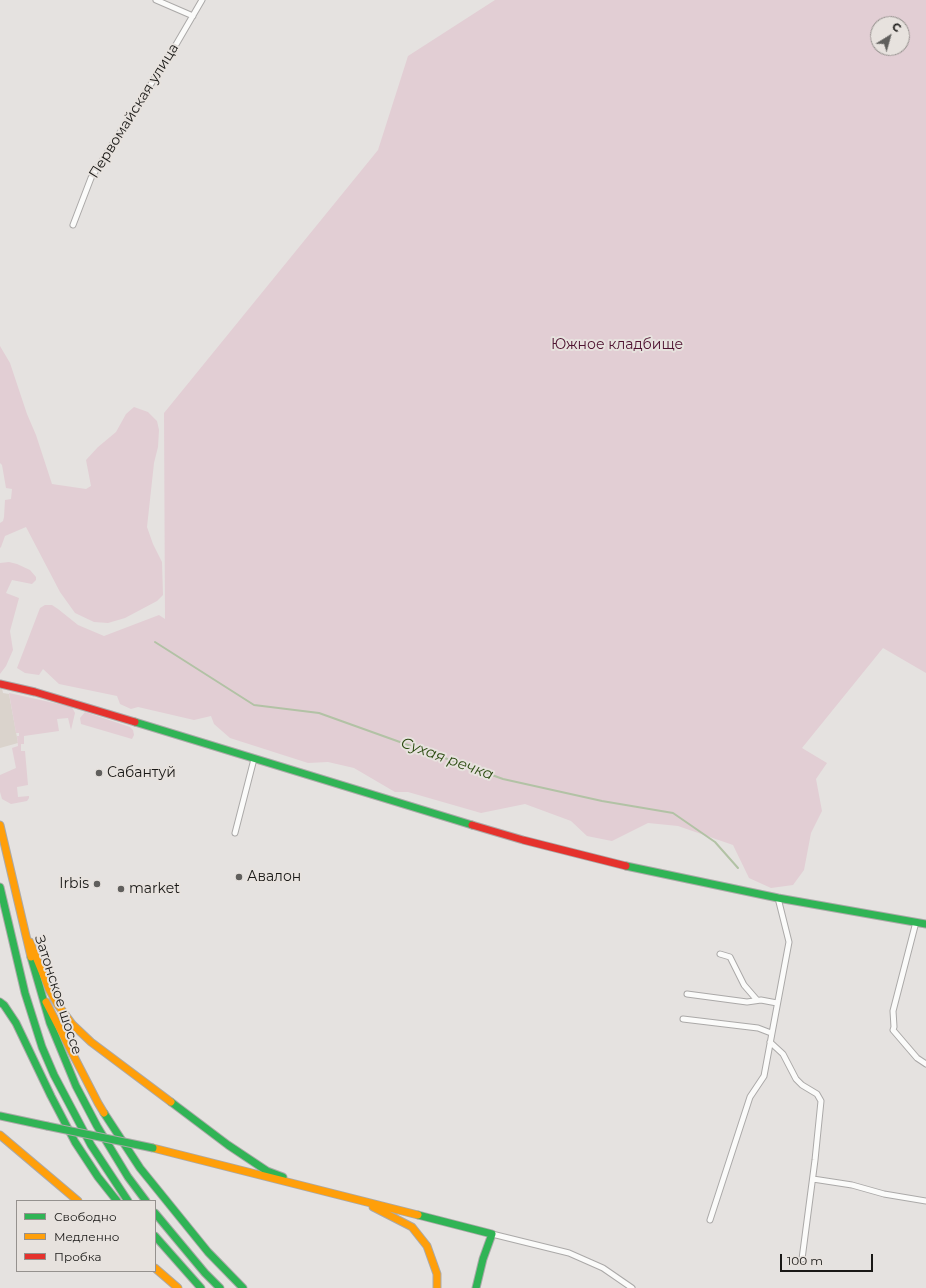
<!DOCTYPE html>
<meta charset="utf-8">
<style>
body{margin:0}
#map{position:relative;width:926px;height:1288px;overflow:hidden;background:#e5e2e0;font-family:Montserrat,sans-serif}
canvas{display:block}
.legend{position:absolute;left:16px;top:1200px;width:140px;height:72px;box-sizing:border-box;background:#e7e2de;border:1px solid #95918e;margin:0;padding:5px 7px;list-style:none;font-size:12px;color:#191816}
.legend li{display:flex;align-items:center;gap:8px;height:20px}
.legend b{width:20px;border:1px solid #95918e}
.north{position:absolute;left:870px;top:16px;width:40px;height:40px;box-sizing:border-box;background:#e7e2de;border:1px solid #95918e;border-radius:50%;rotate:37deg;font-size:11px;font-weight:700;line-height:16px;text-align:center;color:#191816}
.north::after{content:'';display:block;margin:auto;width:14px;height:18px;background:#605f5d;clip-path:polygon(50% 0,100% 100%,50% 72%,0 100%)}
.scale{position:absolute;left:780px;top:1254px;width:93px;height:18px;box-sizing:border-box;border:2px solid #191816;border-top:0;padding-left:5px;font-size:12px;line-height:14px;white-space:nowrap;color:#191816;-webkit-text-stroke:3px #e7e2de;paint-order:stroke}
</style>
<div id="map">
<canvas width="926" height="1288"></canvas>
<ul class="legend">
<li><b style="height:5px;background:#30b455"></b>Свободно</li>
<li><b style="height:5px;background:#ff9f0a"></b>Медленно</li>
<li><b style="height:5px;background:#e5322d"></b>Пробка</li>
</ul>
<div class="north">С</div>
<div class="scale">100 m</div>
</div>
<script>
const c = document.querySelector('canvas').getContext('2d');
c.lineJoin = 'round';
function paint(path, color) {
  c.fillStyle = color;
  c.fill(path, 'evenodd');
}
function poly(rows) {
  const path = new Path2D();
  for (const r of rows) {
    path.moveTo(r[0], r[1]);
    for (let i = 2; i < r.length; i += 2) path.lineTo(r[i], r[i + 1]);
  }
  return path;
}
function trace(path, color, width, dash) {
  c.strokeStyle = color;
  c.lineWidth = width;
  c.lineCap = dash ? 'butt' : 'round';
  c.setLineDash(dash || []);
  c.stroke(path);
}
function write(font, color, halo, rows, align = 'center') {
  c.font = font + ' Montserrat,sans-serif';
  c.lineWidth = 4;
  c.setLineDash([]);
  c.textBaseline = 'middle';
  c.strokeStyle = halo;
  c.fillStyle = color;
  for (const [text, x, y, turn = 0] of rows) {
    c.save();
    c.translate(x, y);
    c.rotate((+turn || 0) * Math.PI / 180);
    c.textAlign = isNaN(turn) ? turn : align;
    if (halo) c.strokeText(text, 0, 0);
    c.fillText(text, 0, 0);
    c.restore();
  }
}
paint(poly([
 [2,688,3,693,9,694,18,743,0,748,0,689]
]), '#dad3cc');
paint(poly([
 [495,0,926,0,926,673,883,648,802,748,827,763,816,779,822,811,811,833,804,870,793,885,771,888,749,878,733,845,678,826,648,823,612,841,587,836,571,821,525,804,481,813,408,792,395,792,354,768,328,762,308,763,230,738,214,724,211,716,194,720,138,707,131,709,120,704,117,696,59,684,43,669,39,675,25,673,17,668,40,608,45,605,52,605,58,609,78,625,104,636,159,615,165,619,164,413,378,150,408,56],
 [878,24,902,24,902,48,878,48],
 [0,346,10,363,27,414,36,435,52,484,86,489,91,486,86,460,98,447,116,432,126,414,134,407,148,412,157,421,159,430,158,447,154,463,147,527,153,544,162,562,163,595,157,601,125,618,108,623,94,622,75,613,60,592,26,527,5,536,1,547,0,548,0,523,3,521,4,517,5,500,11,499,12,489,6,488,2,465,0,463],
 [9,562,17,564,30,570,36,577,36,580,32,584,12,580,6,593,19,598,10,631,13,650,6,666,0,674,0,563],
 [9,693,72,707,75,713,71,730,68,718,57,719,59,731,24,736,24,744,21,744,21,751,25,751,28,785,17,787,18,797,29,796,29,798,27,801,11,804,2,799,0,792,0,775,16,768,12,748,18,746,17,736,19,736,19,733,16,733],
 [85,712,130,727,133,730,134,735,132,739,81,724,80,718]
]), '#e2ced4');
trace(poly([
 [155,642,254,705,319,713,503,779,602,801,673,813,715,842,738,868]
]), '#b2c2a5', 2);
const street = poly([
 [156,0,193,16],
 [73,225,91,178,174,48,202,0],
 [235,833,254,759],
 [916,922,893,1011,894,1027,893,1030,917,1058,926,1064],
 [720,954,730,957,744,985,757,1000],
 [687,994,747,1002,761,1000,777,1003],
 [683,1019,758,1028,771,1033],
 [770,1042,783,1054,796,1079,802,1085,817,1094,821,1101,815,1160,802,1259],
 [813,1179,852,1185,884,1194,926,1201],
 [710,1220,750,1097,764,1076,789,942,778,898],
 [492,1234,569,1253,603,1268,632,1288]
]);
const fast = poly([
 [135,722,472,825],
 [626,866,778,898,926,924],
 [0,887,25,993,42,1047,54,1075,91,1145,128,1201],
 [31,957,50,1023,76,1086,97,1126,128,1177,146,1201],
 [0,1002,4,1005,16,1023,51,1096,75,1142,98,1177,117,1201],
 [171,1102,228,1145,267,1171,283,1177],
 [104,1113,140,1168,208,1252,243,1288],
 [0,1116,47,1126],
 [155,1213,205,1273,220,1288],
 [418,1215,492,1234,483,1259,476,1288],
 [155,1236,201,1288]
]);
const slow = poly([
 [0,825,31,957],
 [30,942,49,989,58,1005,72,1024,91,1042,171,1102],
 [46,1002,98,1103,104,1113],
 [0,1135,78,1201],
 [153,1148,418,1215],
 [373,1207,412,1227,427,1246,437,1274,437,1288],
 [155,1268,178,1288]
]);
const jam = poly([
 [0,684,35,692,135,722],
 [472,825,523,840,626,866]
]);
trace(street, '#aba9a8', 7);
trace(fast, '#aba9a8', 9);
trace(slow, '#aba9a8', 9);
trace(jam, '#aba9a8', 9);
trace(street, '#fbfbfa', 5);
trace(fast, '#30b455', 7);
trace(slow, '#ff9f0a', 7);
trace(jam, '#e5322d', 7);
const fastBridge = poly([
 [47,1126,153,1148]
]);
trace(fastBridge, '#aba9a8', 9, []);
trace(fastBridge, '#30b455', 7);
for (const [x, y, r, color] of [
 [99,773,4,"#605f5d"],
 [239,877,4,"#605f5d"],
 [97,884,4,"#605f5d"],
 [121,889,4,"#605f5d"]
]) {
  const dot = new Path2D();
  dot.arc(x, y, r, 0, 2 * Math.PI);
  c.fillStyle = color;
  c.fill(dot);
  trace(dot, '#e7e2de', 1.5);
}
write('14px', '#191816', '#e7e2de', [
 ["Первомайская улица",134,111,-58],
 ["Затонское шоссе",58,995,72]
]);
write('14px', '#4e1330', '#e7e2de', [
 ["Южное кладбище",617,345]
]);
write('14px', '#191816', '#e7e2de', [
 ["Сабантуй",107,773],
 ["Авалон",247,877],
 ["Irbis",89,884,"right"],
 ["market",129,889]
], 'left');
write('italic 15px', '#2b4b10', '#e7e2de', [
 ["Сухая речка",447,759,20]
]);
</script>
